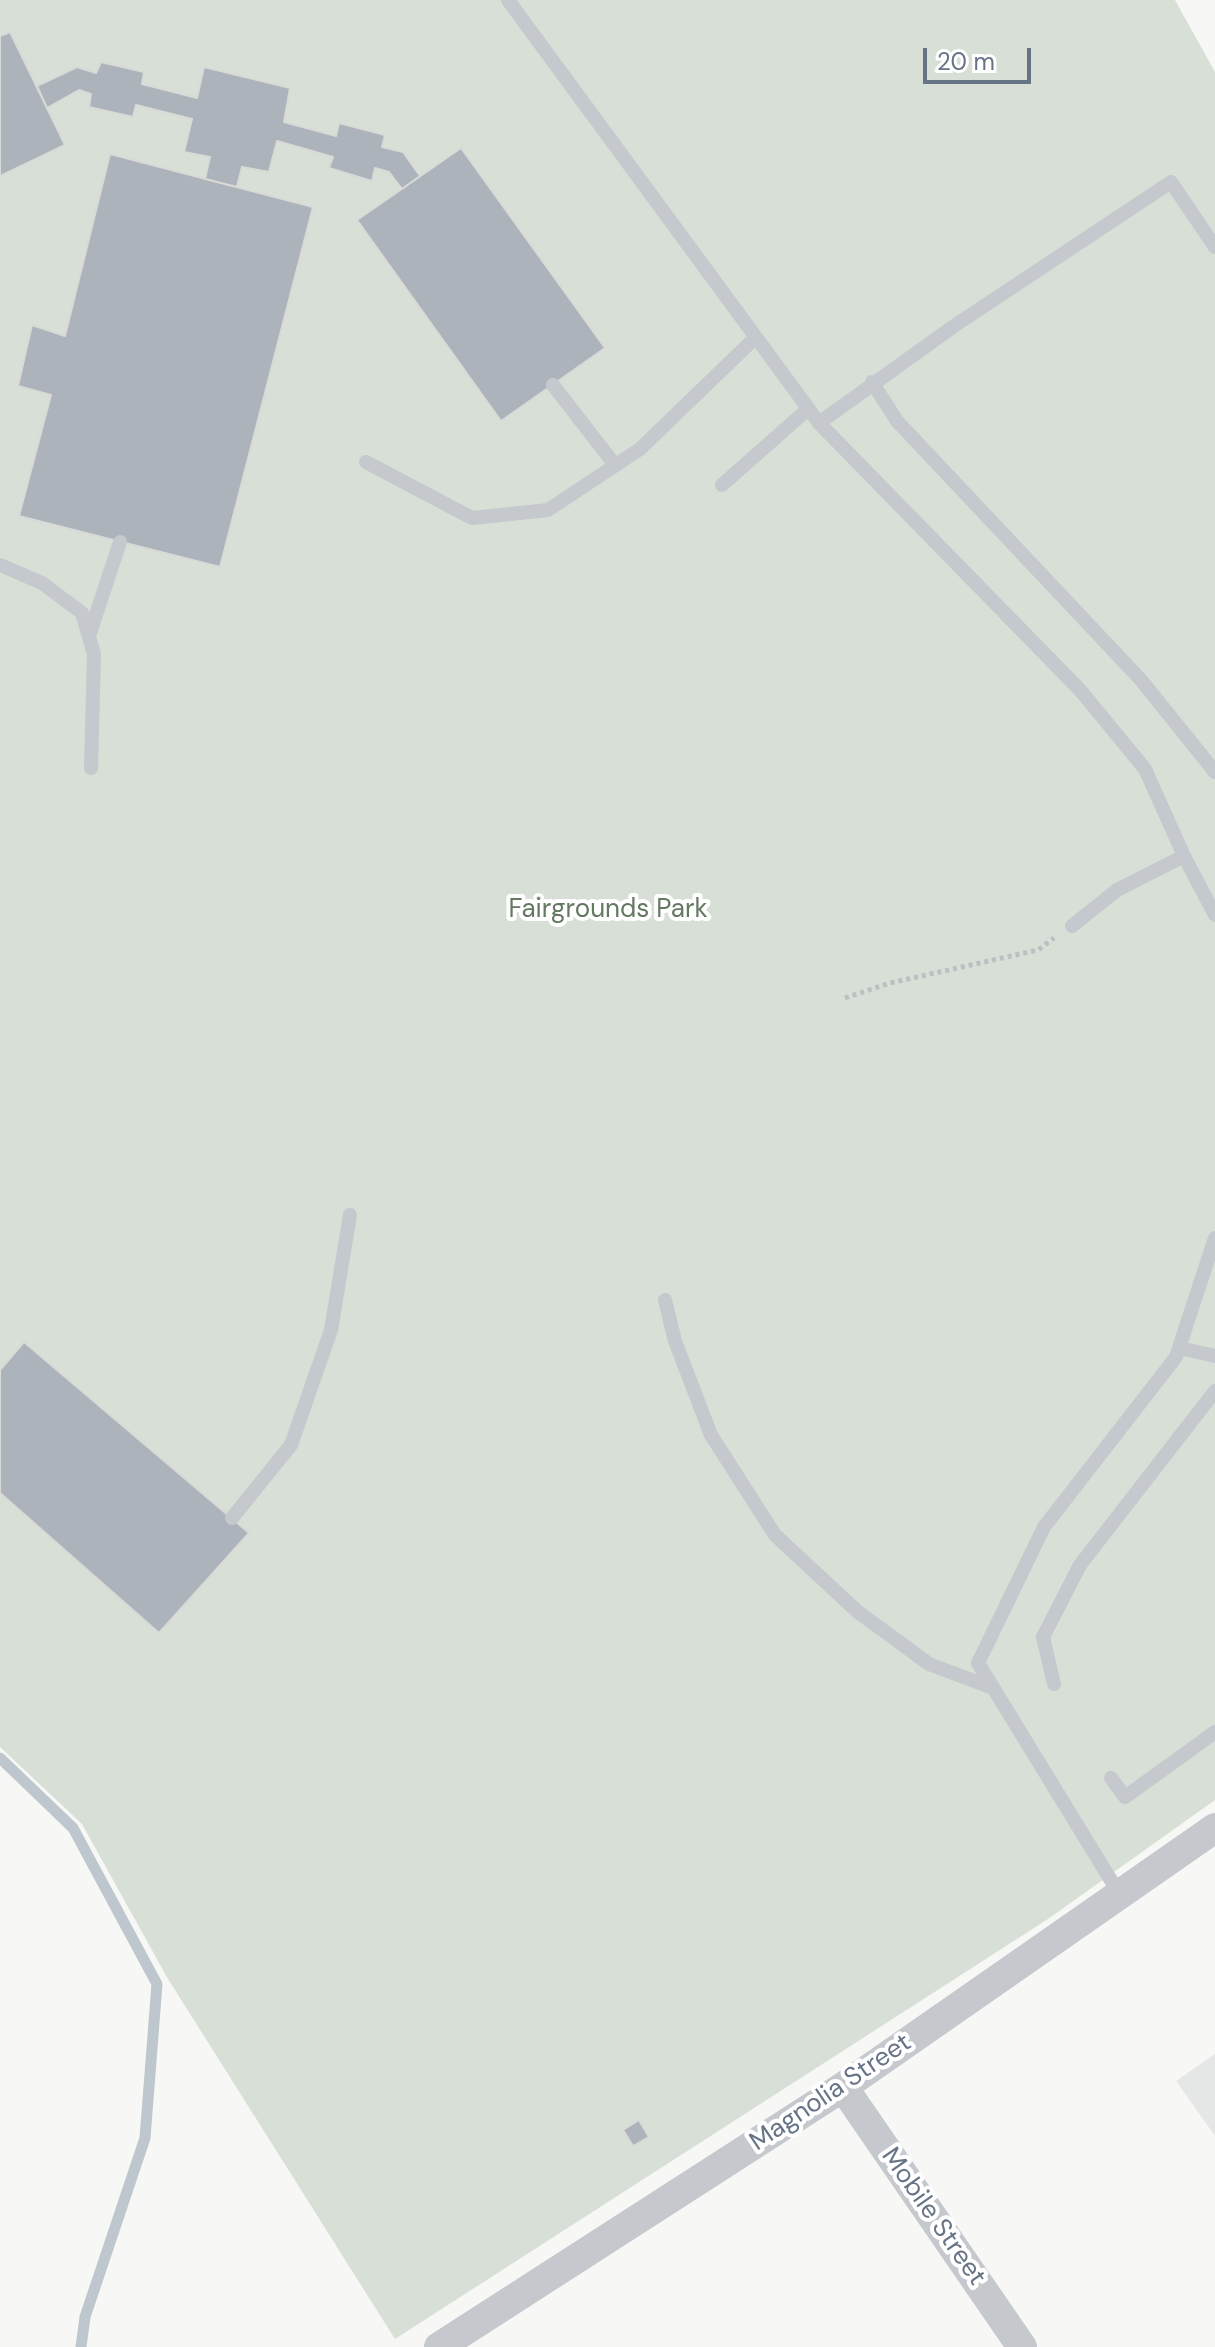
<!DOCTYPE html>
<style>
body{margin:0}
#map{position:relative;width:1215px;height:2347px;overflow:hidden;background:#f7f8f5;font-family:"DM Sans",sans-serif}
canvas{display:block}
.scale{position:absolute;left:923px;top:48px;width:108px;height:36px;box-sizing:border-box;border:4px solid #677486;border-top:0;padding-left:10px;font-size:24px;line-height:28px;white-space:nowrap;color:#677486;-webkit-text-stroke:6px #fff;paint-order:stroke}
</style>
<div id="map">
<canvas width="1215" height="2347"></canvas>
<div class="scale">20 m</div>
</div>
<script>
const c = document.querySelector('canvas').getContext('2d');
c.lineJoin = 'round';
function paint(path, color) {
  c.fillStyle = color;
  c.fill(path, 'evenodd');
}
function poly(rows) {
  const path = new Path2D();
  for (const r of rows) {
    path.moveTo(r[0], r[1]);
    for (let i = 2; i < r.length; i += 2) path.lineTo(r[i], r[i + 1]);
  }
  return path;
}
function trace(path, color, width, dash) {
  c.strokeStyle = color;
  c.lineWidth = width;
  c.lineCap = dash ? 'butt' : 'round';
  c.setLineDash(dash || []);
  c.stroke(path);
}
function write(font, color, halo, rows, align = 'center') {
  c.font = font + ' "DM Sans",sans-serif';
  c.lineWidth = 8;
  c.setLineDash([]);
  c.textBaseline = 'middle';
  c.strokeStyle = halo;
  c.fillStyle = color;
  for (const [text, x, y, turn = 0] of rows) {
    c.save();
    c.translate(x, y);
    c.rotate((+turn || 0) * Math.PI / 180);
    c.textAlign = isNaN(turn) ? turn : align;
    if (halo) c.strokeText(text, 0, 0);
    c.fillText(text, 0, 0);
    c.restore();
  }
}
paint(poly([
 [1215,2054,1215,2136,1176,2081]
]), '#e5e7e6');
paint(poly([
 [0,0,1175,0,1215,72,1215,1800,1048,1919,395,2339,168,1979,82,1824,0,1747]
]), '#d8dfd6');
trace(poly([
 [0,1758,73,1828,157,1984,145,2138,85,2317,81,2347]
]), '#bec7cd', 11);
const building = poly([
 [10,32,65,145,0,176,0,36,10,32],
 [101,62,144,72,142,84,197,98,204,67,290,88,284,122,336,136,339,123,385,135,382,147,403,152,420,176,402,189,389,172,375,168,372,181,329,168,333,157,277,141,269,172,242,167,237,187,205,179,210,157,184,152,192,119,136,105,133,117,89,107,91,94,79,90,47,108,37,86,77,67,96,73,101,62],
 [461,148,605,348,501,421,357,220,461,148],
 [110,154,313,207,220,567,19,516,51,395,18,386,32,325,65,336,110,154],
 [24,1342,249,1533,159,1633,0,1493,0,1370,24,1342],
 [639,2120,649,2137,633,2146,623,2130,639,2120]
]);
paint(building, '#acb3ba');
trace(building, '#d9d9d7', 2);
trace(poly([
 [845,998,890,983,1038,950,1054,938]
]), '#bdbfc2', 5, [4, 4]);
trace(poly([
 [508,0,819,423,1080,690,1145,769,1184,856,1215,915],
 [872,382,897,421,1141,680,1215,772],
 [553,385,615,465],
 [819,423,954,326,1171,182,1215,247],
 [366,462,472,518,548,510,640,449,756,337],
 [722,485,808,409],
 [0,565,42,583,82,613,94,654,91,768],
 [89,636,120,542],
 [1072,926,1117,890,1184,856],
 [665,1300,675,1341,711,1435,775,1535,858,1612,929,1664,993,1688],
 [1179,1348,1215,1356],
 [232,1518,291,1445,331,1330,350,1215],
 [1054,1684,1043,1637,1080,1565,1215,1391],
 [1111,1778,1125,1797,1215,1732],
 [1120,1895,978,1663,1044,1527,1176,1357,1215,1238]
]), '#c5c8cc', 14);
trace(poly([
 [843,2087,1022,2347],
 [439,2347,843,2087,1215,1828]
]), '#c5c8cc', 30);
write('26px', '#647862', '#fff', [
 ["Fairgrounds Park",608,910]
]);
write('26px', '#677486', '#fff', [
 ["Magnolia Street",831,2093,-34],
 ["Mobile Street",933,2217,55]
]);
</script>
